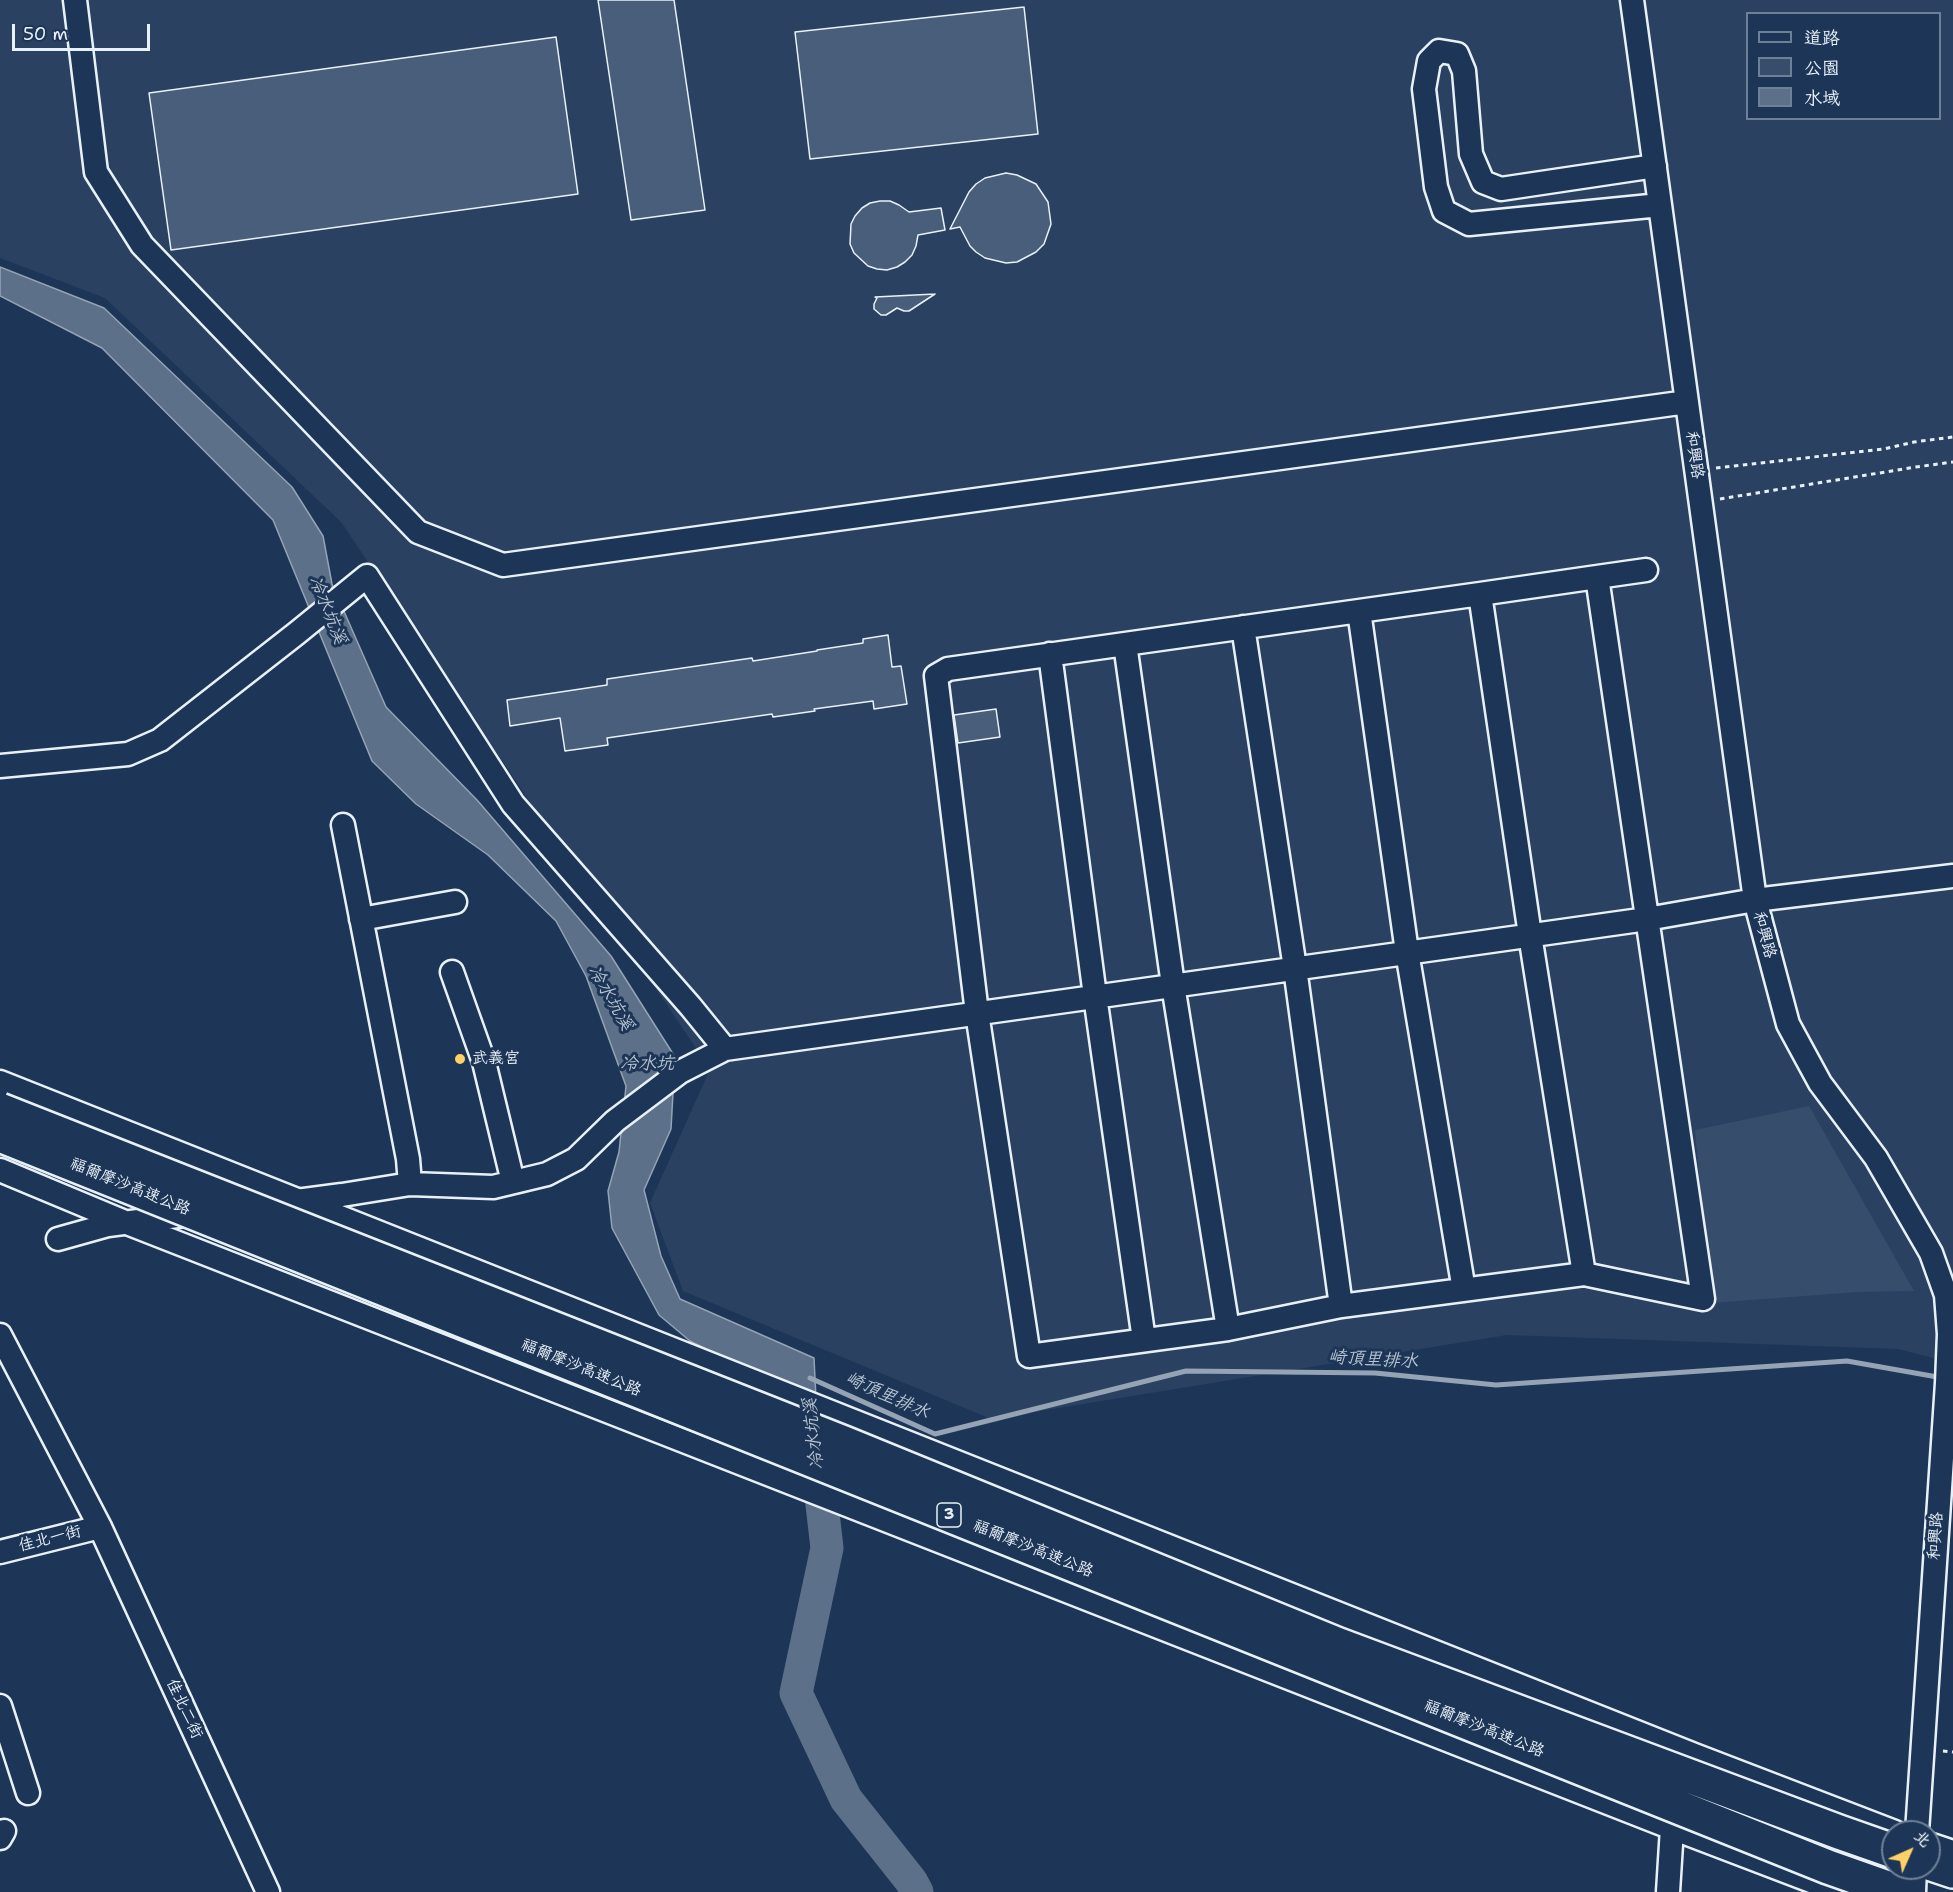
<!DOCTYPE html>
<meta charset="utf-8">
<style>
body{margin:0}
#map{position:relative;width:1953px;height:1892px;overflow:hidden;background:#1d3557;font-family:"Shantell Sans","LXGW WenKai TC",sans-serif}
canvas{display:block}
.legend{position:absolute;left:1746px;top:12px;width:195px;height:108px;box-sizing:border-box;background:#1d3557;border:2px solid #6e8097;margin:0;padding:8px 10px;list-style:none;font-size:18px;color:#e8f1f8}
.legend li{display:flex;align-items:center;gap:12px;height:30px}
.legend b{width:30px;border:2px solid #6e8097}
.north{position:absolute;left:1881px;top:1820px;width:60px;height:60px;box-sizing:border-box;background:#1d3557;border:2px solid #6e8097;border-radius:50%;rotate:45deg;font-size:16px;font-weight:700;line-height:24px;text-align:center;color:#e8f1f8}
.north::after{content:'';display:block;margin:auto;width:21px;height:27px;background:#ffd166;clip-path:polygon(50% 0,100% 100%,50% 72%,0 100%)}
.scale{position:absolute;left:12px;top:24px;width:138px;height:27px;box-sizing:border-box;border:3px solid #e8f1f8;border-top:0;padding-left:8px;font-size:18px;line-height:21px;white-space:nowrap;color:#e8f1f8;-webkit-text-stroke:4px #1d3557;paint-order:stroke}
</style>
<div id="map">
<canvas width="1953" height="1892"></canvas>
<ul class="legend">
<li><b style="height:8px;background:#1d3557"></b>道路</li>
<li><b style="height:16px;background:#374d6c"></b>公園</li>
<li><b style="height:16px;background:#5d7089"></b>水域</li>
</ul>
<div class="north">北</div>
<div class="scale">50 m</div>
</div>
<script>
const c = document.querySelector('canvas').getContext('2d');
c.lineJoin = 'round';
function paint(path, color) {
  c.fillStyle = color;
  c.fill(path, 'evenodd');
}
function poly(rows) {
  const path = new Path2D();
  for (const r of rows) {
    path.moveTo(r[0], r[1]);
    for (let i = 2; i < r.length; i += 2) path.lineTo(r[i], r[i + 1]);
  }
  return path;
}
function trace(path, color, width, dash) {
  c.strokeStyle = color;
  c.lineWidth = width;
  c.lineCap = dash ? 'butt' : 'round';
  c.setLineDash(dash || []);
  c.stroke(path);
}
function write(font, color, halo, rows, align = 'center') {
  c.font = font + ' "Shantell Sans","LXGW WenKai TC",sans-serif';
  c.lineWidth = 6;
  c.setLineDash([]);
  c.textBaseline = 'middle';
  c.strokeStyle = halo;
  c.fillStyle = color;
  for (const [text, x, y, turn = 0] of rows) {
    c.save();
    c.translate(x, y);
    c.rotate((+turn || 0) * Math.PI / 180);
    c.textAlign = isNaN(turn) ? turn : align;
    if (halo) c.strokeText(text, 0, 0);
    c.fillText(text, 0, 0);
    c.restore();
  }
}
paint(poly([
 [0,0,1953,0,1953,1363,1898,1349,1507,1335,991,1419,683,1291,650,1203,710,1069,341,522,105,298,0,258],
 [1748,14,1940,14,1940,118,1748,118]
]), '#2a4162');
paint(poly([
 [1809,1106,1914,1291,1857,1292,1711,1303,1695,1130]
]), '#374d6c');
const water = poly([
 [0,267,104,308,292,487,323,536,332,584,386,707,477,800,611,956,675,1057,671,1129,644,1190,661,1256,680,1299,814,1358,816,1399,792,1392,690,1341,659,1315,612,1228,608,1191,619,1152,626,1086,586,976,556,921,488,855,416,804,372,761,273,520,102,348,0,296,0,267]
]);
paint(water, '#5d7089');
trace(water, '#95a4b5', 1.5);
trace(poly([
 [810,1378,935,1434,1186,1371,1375,1373,1496,1385,1847,1361,1943,1378]
]), '#95a4b5', 5);
trace(poly([
 [814,1435,827,1548,796,1693,846,1799,911,1881,917,1892]
]), '#5d7089', 33);
const building = poly([
 [598,0,674,0,705,210,631,220,598,0],
 [1024,7,1038,134,810,159,795,32,1024,7],
 [556,37,578,194,171,250,149,93,556,37],
 [1006,173,1017,175,1036,184,1048,202,1051,224,1044,244,1036,252,1017,262,1006,263,985,258,976,252,970,246,960,227,950,229,969,192,976,184,985,178,1006,173],
 [880,201,890,201,899,205,909,212,941,208,945,230,918,235,916,246,912,255,905,262,897,267,887,270,877,269,868,266,854,253,850,244,851,224,855,216,862,208,870,203,880,201],
 [935,294,909,311,904,311,897,308,886,315,881,315,874,309,874,304,877,298,875,297,935,294],
 [888,635,892,667,901,666,907,704,874,709,873,701,814,709,815,711,773,717,772,714,607,738,608,745,565,751,560,718,510,726,507,700,607,685,607,679,752,658,753,661,817,651,817,650,863,643,863,639,888,635],
 [996,709,1000,737,958,743,954,715,996,709]
]);
paint(building, '#495e7a');
trace(building, '#e8f1f8', 1.5);
const minor = poly([
 [75,0,96,172,142,245,418,532,503,565,1687,402],
 [1632,0,1755,900,1788,1024,1820,1083,1876,1158,1931,1253,1946,1295,1949,1334,1947,1383,1917,1832],
 [1655,166,1501,189,1483,182,1471,154,1464,71,1457,54,1439,51,1429,61,1424,89,1436,187,1444,211,1469,224,1660,205],
 [1597,577,1703,1299,1584,1274,1341,1306,1228,1329,1029,1356,977,1013,936,676,948,669,1125,644,1359,611,1480,594,1597,577,1646,570],
 [1480,594,1530,935,1584,1274],
 [1359,611,1407,952,1464,1290],
 [1243,627,1295,968,1341,1306],
 [1125,644,1173,985,1228,1329],
 [1050,654,1095,996,1144,1340],
 [0,766,128,754,160,740,297,633,367,576,513,804,691,1007,725,1049],
 [343,825,408,1159,410,1184],
 [361,919,455,902],
 [452,972,484,1062,513,1182],
 [0,1082,1692,1754],
 [0,1170,127,1223,1672,1828,1668,1892],
 [251,1207,342,1195,410,1184,493,1187,547,1174,576,1159,615,1121,680,1072,725,1049,1647,919,1755,900,1953,876],
 [58,1239,108,1225,192,1214],
 [0,1335,100,1527,268,1892],
 [0,1552,100,1527],
 [0,1706,28,1793],
 [1688,1769,1692,1754,1895,1832],
 [1675,1815,1672,1828,1840,1892],
 [0,1838,4,1831],
 [1929,1844,1953,1852],
 [1914,1892,1915,1868]
]);
const highway = poly([
 [1929,1863,1953,1871]
]);
trace(minor, '#e8f1f8', 27);
trace(highway, '#e8f1f8', 38);
trace(poly([
 [1716,468,1884,449,1914,442,1953,437],
 [1720,499,1916,467,1953,462],
 [1943,1751,1953,1752]
]), '#e8f1f8', 3, [4.5, 4.5]);
trace(minor, '#1d3557', 22);
trace(highway, '#1d3557', 33);
const highwayBridge = poly([
 [0,1110,844,1443,1339,1645,1839,1832,1893,1851],
 [0,1135,1828,1867,1899,1892]
]);
trace(highwayBridge, '#e8f1f8', 38, []);
trace(highwayBridge, '#1d3557', 33);
for (const [x, y, r, color] of [
 [460,1059,6,"#ffd166"]
]) {
  const dot = new Path2D();
  dot.arc(x, y, r, 0, 2 * Math.PI);
  c.fillStyle = color;
  c.fill(dot);
  trace(dot, '#1d3557', 2);
}
for (const [x, y, w] of [
 [949,1515,24]
]) {
  const box = new Path2D();
  box.roundRect(x - w / 2, y - 12, w, 24, 4.5);
  c.fillStyle = '#1d3557';
  c.fill(box);
  trace(box, '#e8f1f8', 1.5);
}
write('bold 15px', '#e8f1f8', null, [
 ["3",949,1515]
]);
write('16px', '#e8f1f8', '#1d3557', [
 ["和興路",1694,455,82],
 ["和興路",1764,935,75],
 ["福爾摩沙高速公路",130,1187,22],
 ["福爾摩沙高速公路",581,1368,22],
 ["和興路",1936,1536,-86],
 ["佳北一街",50,1539,-14],
 ["福爾摩沙高速公路",1033,1549,22],
 ["佳北二街",184,1709,65],
 ["福爾摩沙高速公路",1484,1729,22]
]);
write('16px', '#e8f1f8', '#1d3557', [
 ["武義宮",472,1059]
], 'left');
write('italic 18px', '#b7c4d1', '#1d3557', [
 ["冷水坑溪",327,610,68],
 ["冷水坑溪",610,998,60],
 ["冷水坑",647,1064],
 ["崎頂里排水",1373,1360,3],
 ["崎頂里排水",887,1396,24],
 ["冷水坑溪",814,1434,-96]
]);
</script>
